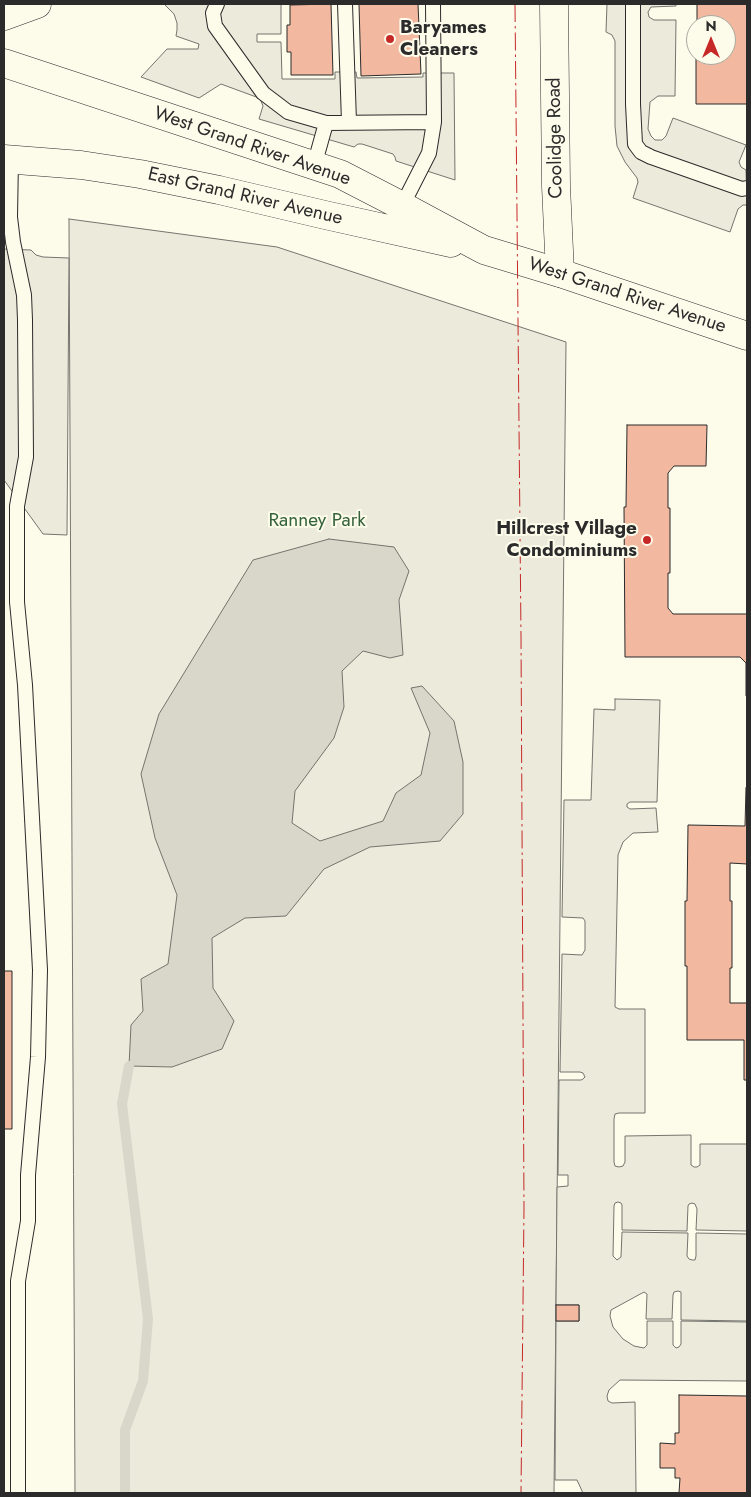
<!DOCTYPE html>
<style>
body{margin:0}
#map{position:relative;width:751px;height:1497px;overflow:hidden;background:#fdfbea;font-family:Jost,sans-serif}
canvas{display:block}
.frame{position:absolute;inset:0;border:5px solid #2b2b2b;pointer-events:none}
.north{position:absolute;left:686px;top:15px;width:50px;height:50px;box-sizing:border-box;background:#fdfbea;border:1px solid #a9a89e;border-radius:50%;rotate:0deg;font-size:14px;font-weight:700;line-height:20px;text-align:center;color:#2b2b2b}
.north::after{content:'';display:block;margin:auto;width:18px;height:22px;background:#c62828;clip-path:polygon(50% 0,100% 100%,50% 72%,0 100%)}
</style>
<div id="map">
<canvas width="751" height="1497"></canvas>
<div class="frame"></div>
<div class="north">N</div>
</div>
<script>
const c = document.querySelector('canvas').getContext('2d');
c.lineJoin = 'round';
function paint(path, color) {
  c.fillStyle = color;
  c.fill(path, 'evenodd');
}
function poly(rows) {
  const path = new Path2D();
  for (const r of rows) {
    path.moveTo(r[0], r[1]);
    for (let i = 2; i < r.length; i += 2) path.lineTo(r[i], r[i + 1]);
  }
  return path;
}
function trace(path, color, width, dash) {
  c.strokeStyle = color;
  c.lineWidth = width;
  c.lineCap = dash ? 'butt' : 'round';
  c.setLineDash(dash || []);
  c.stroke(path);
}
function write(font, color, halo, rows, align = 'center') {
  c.font = font + ' Jost,sans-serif';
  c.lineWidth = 4;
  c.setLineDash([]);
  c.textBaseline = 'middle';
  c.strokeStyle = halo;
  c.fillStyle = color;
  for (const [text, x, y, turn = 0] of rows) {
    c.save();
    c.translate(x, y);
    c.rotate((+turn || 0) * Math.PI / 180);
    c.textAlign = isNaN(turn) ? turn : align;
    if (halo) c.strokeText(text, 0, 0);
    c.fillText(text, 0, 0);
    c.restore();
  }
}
const green = poly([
 [69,219,277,247,566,342,554,1493,75,1493,69,219]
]);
paint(green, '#ecebdb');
trace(green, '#74746e', 1);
const parking = poly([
 [164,4,281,4,281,34,257,34,257,42,281,42,282,79,335,79,335,72,356,72,357,78,423,77,423,73,454,73,455,180,396,161,395,157,393,154,362,144,358,144,354,147,259,119,263,106,261,101,259,98,221,84,199,98,141,77,167,49,198,49,199,44,176,36,177,30,177,23,174,14,164,4],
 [607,4,676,4,676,6,651,7,648,12,649,17,654,20,676,20,675,96,658,96,650,102,648,129,651,136,655,140,662,140,666,136,673,118,746,145,739,162,741,167,746,170,747,205,743,205,738,209,730,232,633,198,638,182,637,178,625,162,617,146,615,126,615,41,612,35,606,32,607,4],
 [4,249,31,250,36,255,43,257,69,258,67,535,43,534,4,480,4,249],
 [615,699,660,700,657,802,630,802,627,804,627,807,630,809,656,808,658,832,633,833,623,842,618,855,615,1007,619,1009,645,1009,645,1113,619,1113,615,1114,614,1119,614,1162,615,1166,619,1167,623,1166,625,1162,625,1136,691,1135,691,1165,694,1167,697,1167,700,1165,700,1144,747,1144,747,1231,696,1230,697,1209,695,1204,692,1203,689,1204,688,1206,687,1231,622,1230,622,1205,621,1203,618,1202,615,1203,614,1206,613,1256,617,1260,621,1257,622,1232,688,1233,687,1256,689,1259,692,1260,695,1260,696,1256,696,1233,747,1234,747,1321,681,1320,681,1292,678,1291,674,1292,673,1295,672,1319,646,1319,647,1294,644,1292,611,1310,610,1316,613,1327,623,1339,634,1346,644,1348,647,1345,647,1321,673,1321,673,1345,676,1348,679,1347,681,1344,681,1321,747,1322,747,1381,620,1380,609,1390,607,1396,608,1401,612,1403,635,1402,636,1493,583,1493,577,1480,555,1480,556,1321,579,1321,579,1305,556,1305,557,1187,568,1186,568,1175,558,1175,559,1080,581,1080,583,1079,585,1077,583,1073,580,1072,560,1072,562,954,582,955,585,950,585,921,583,918,562,917,564,800,591,800,594,709,615,710,615,699]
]);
paint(parking, '#eceadb');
trace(parking, '#74746e', 1);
const water = poly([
 [329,539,394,547,409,571,399,600,403,655,390,658,363,651,342,671,344,707,334,738,295,791,292,823,320,841,383,821,396,793,421,775,430,733,411,688,422,686,454,721,463,762,463,814,440,841,370,847,324,869,286,916,245,918,212,938,213,988,234,1021,222,1049,172,1067,129,1066,131,1025,143,1011,141,979,168,964,177,895,155,838,141,774,159,714,253,560,329,539]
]);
paint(water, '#d8d7c9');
trace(water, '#74746e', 1);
trace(poly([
 [125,1493,125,1430,143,1381,148,1319,122,1104,129,1066]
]), '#d8d7c9', 10);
const building = poly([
 [331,4,333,75,291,75,291,52,287,52,287,25,290,25,290,5,331,4],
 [359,4,418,4,421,74,361,76,359,4],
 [697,4,747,4,747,104,696,104,696,55,726,55,726,25,697,25,697,4],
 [627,425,707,425,706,466,674,466,668,473,668,508,670,508,670,573,668,573,668,608,673,614,747,614,747,696,746,696,746,663,740,657,625,657,624,507,626,507,627,425],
 [746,788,747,788,747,864,730,863,730,901,732,901,732,968,730,968,730,1003,747,1003,747,1080,744,1080,744,1040,687,1040,687,966,685,966,685,901,687,901,688,825,745,826,746,788],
 [4,971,12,971,12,1129,4,1129,4,971],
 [556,1305,579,1305,579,1321,556,1321,556,1305],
 [679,1395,747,1396,747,1493,679,1493,680,1478,675,1478,675,1468,660,1468,660,1443,675,1444,675,1433,679,1433,679,1395]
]);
paint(building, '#f2b8a0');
trace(building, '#2b2b2b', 1);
const service = poly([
 [217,4,213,13,215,26,263,93,288,112,326,123,314,166],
 [345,4,349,122],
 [633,4,633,104,635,144,641,152,651,157,742,189,747,188],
 [326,123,434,122],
 [11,159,10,217,13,242,24,295,25,320,26,457,17,506,17,602,25,685,40,970,38,1057,28,1175,28,1221,18,1281,18,1493],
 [402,206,429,153,434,122,433,4]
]);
const tertiary = poly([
 [554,4,556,186,560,273]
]);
const primary = poly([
 [4,16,37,4],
 [4,63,340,174,402,206,484,250,560,273,747,336],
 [4,159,81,165,140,174,219,190,325,215,451,243]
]);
trace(service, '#2b2b2b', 16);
trace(tertiary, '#2b2b2b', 29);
trace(primary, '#2b2b2b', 29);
trace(service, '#fdfbea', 14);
trace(tertiary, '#fdfbea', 28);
trace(primary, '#fdfbea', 28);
trace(poly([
 [515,4,521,636,524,1208,521,1493]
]), '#c62828', 1, [18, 4, 2.5, 4]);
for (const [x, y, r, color] of [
 [390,39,5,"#c62828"],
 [647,540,5,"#c62828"]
]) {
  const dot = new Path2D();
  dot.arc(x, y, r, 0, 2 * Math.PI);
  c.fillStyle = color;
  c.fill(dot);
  trace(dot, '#fdfbea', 2);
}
write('bold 19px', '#2b2b2b', '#fdfbea', [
 ["Baryames",400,28],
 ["Cleaners",400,50],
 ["Hillcrest Village",637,529,"right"],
 ["Condominiums",637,551,"right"]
], 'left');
write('19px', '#2b2b2b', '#fdfbea', [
 ["Coolidge Road",556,138,-91],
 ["West Grand River Avenue",252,147,19],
 ["East Grand River Avenue",245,197,13],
 ["West Grand River Avenue",627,296,18]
]);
write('19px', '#34623c', '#fdfbea', [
 ["Ranney Park",317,521]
]);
</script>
